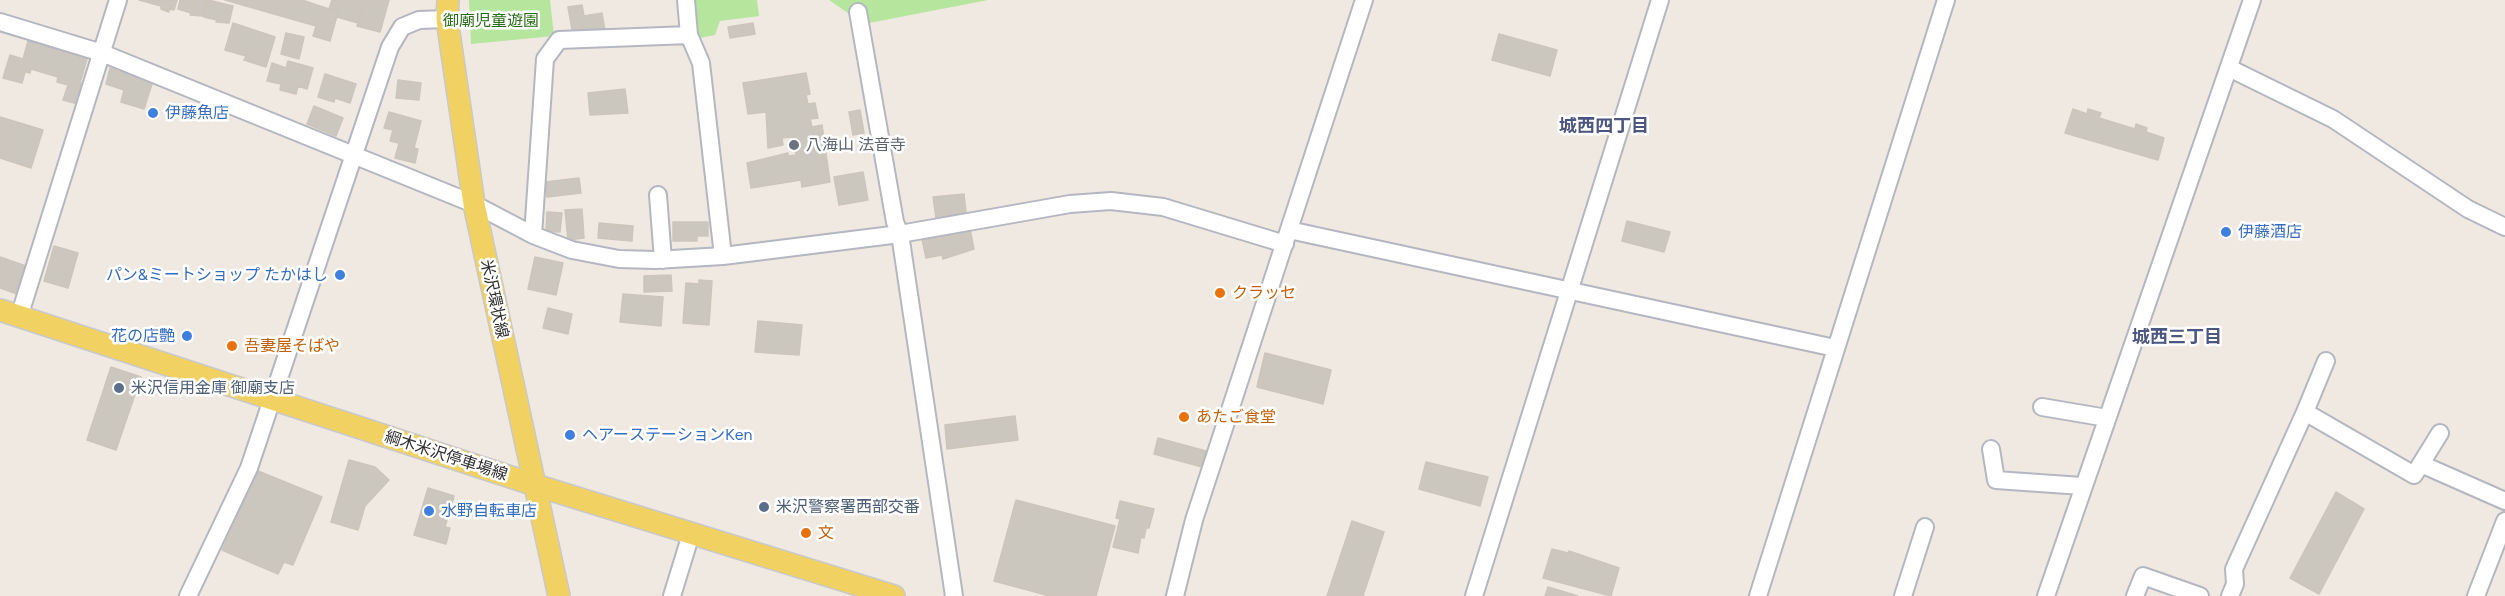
<!DOCTYPE html>
<meta charset="utf-8">
<style>
body{margin:0}
canvas{display:block;background:#efe9e1}
</style>
<canvas width="2505" height="596"></canvas>
<script>
const c = document.querySelector('canvas').getContext('2d');
c.lineJoin = 'round';
function paint(path, color) {
  c.fillStyle = color;
  c.fill(path, 'evenodd');
}
function poly(rows) {
  const path = new Path2D();
  for (const r of rows) {
    path.moveTo(r[0], r[1]);
    for (let i = 2; i < r.length; i += 2) path.lineTo(r[i], r[i + 1]);
  }
  return path;
}
function trace(path, color, width, dash) {
  c.strokeStyle = color;
  c.lineWidth = width;
  c.lineCap = dash ? 'butt' : 'round';
  c.setLineDash(dash || []);
  c.stroke(path);
}
function write(font, color, halo, rows, align = 'center') {
  c.font = font + ' Figtree,"Noto Sans JP",sans-serif';
  c.lineWidth = 5;
  c.setLineDash([]);
  c.textBaseline = 'middle';
  c.strokeStyle = halo;
  c.fillStyle = color;
  for (const [text, x, y, turn = 0] of rows) {
    c.save();
    c.translate(x, y);
    c.rotate((+turn || 0) * Math.PI / 180);
    c.textAlign = isNaN(turn) ? turn : align;
    if (halo) c.strokeText(text, 0, 0);
    c.fillText(text, 0, 0);
    c.restore();
  }
}
paint(poly([
 [469,0,550,0,554,36,471,44],
 [691,0,757,0,759,16,720,21,715,35,695,39],
 [829,0,988,0,864,24]
]), '#b6e59e');
const building = poly([
 [139,0,177,0,174,10,169,9,169,12,161,9,161,6,139,0],
 [180,0,207,0,203,16,190,15,191,13,178,9,180,0],
 [208,0,233,6,229,23,216,22,217,20,204,17,208,0],
 [225,0,302,0,338,12,330,41,313,36,316,26,225,0],
 [332,0,364,0,358,23,337,17,338,12,329,9,332,0],
 [364,0,389,0,380,32,357,26,364,0],
 [582,5,584,16,602,13,605,31,573,35,568,7,582,5],
 [233,23,275,37,266,67,244,60,246,56,225,50,233,23],
 [753,23,755,34,730,38,728,27,753,23],
 [286,33,304,37,299,59,281,54,286,33],
 [1499,34,1557,50,1550,76,1492,60,1499,34],
 [28,41,87,59,80,83,84,84,78,104,63,100,68,85,57,82,58,77,31,69,30,73,25,72,22,83,3,78,10,55,23,59,28,41],
 [288,61,313,68,307,89,298,86,296,94,280,90,281,84,267,81,272,63,286,68,288,61],
 [110,68,153,81,144,109,121,102,124,90,106,84,110,68],
 [806,73,810,94,806,95,808,104,815,103,818,118,810,119,812,127,822,125,830,182,802,187,801,180,751,188,747,163,788,153,788,156,796,155,793,137,782,138,783,145,768,148,766,112,748,114,743,83,806,73],
 [325,74,356,84,350,103,335,98,334,102,318,97,325,74],
 [398,80,421,83,419,100,396,98,398,80],
 [625,89,628,113,590,115,588,93,625,89],
 [314,106,343,118,336,136,307,124,314,106],
 [2073,109,2087,114,2088,109,2101,113,2099,118,2135,129,2136,124,2147,128,2146,132,2164,138,2158,160,2065,133,2073,109],
 [860,110,864,133,853,135,849,112,860,110],
 [389,112,421,121,414,148,418,149,415,163,395,158,399,143,390,141,393,130,384,128,389,112],
 [0,117,43,130,31,168,0,158,0,117],
 [863,172,868,200,839,205,834,177,863,172],
 [579,178,581,193,547,197,545,182,579,178],
 [964,194,966,212,936,218,933,197,964,194],
 [582,209,584,238,568,240,565,210,582,209],
 [547,212,562,213,560,232,546,231,547,212],
 [1627,221,1670,232,1664,252,1622,241,1627,221],
 [673,222,708,222,708,236,697,236,697,241,673,241,673,222],
 [599,223,633,226,632,241,598,238,599,223],
 [970,229,974,249,943,259,942,255,926,258,922,239,970,229],
 [54,246,78,253,68,288,44,281,54,246],
 [0,257,26,266,17,294,0,288,0,257],
 [535,257,563,263,556,295,528,289,535,257],
 [671,275,672,291,644,292,644,276,671,275],
 [699,280,712,281,709,325,683,323,686,283,699,284,699,280],
 [623,294,663,297,661,326,620,322,623,294],
 [548,308,572,314,568,334,543,328,548,308],
 [758,321,802,325,799,355,755,352,758,321],
 [1265,353,1331,370,1323,404,1257,387,1265,353],
 [111,367,141,377,116,450,87,440,111,367],
 [1015,416,1018,440,947,449,945,425,1015,416],
 [1158,438,1206,451,1202,467,1154,454,1158,438],
 [349,460,375,467,389,480,365,506,358,530,331,522,349,460],
 [1426,462,1488,477,1480,506,1419,489,1426,462],
 [258,471,322,497,293,565,284,562,278,574,222,550,258,471],
 [428,488,454,496,445,527,450,528,446,544,414,535,428,488],
 [2336,492,2364,509,2319,594,2290,578,2336,492],
 [1016,500,1115,526,1096,596,1050,596,994,581,1016,500],
 [1120,501,1154,509,1149,528,1146,528,1144,538,1141,537,1138,553,1113,547,1120,519,1116,518,1120,501],
 [1352,521,1384,532,1363,596,1327,596,1352,521],
 [1552,549,1568,553,1569,551,1619,568,1611,596,1543,578,1552,549],
 [1548,587,1578,596,1545,596,1548,587]
]);
paint(building, '#cbc7bf');
trace(building, '#cbc5ba', 1.5);
const minor = poly([
 [858,12,895,222,900,234,954,596],
 [0,22,102,53,474,204,533,235,572,250,619,259,655,260,723,256,900,234,1070,204,1111,201,1163,207,1285,244],
 [689,35,701,63,723,256],
 [2229,68,2333,119,2468,209,2505,227],
 [658,195,663,260],
 [1289,230,1835,348],
 [533,235,545,59,559,40,689,35,686,0],
 [19,317,118,0],
 [2042,407,2107,418],
 [2305,412,2326,361],
 [1991,449,1996,480,2082,486],
 [2421,464,2505,501],
 [188,596,249,468,390,47,402,27,419,20,447,19],
 [672,596,691,534],
 [1175,596,1194,520,1364,0],
 [1474,596,1660,0],
 [1758,596,1946,0],
 [1903,596,1925,527],
 [2046,596,2252,0],
 [2135,596,2143,576,2200,596],
 [2230,596,2235,584,2234,569,2305,412,2414,475,2440,433],
 [2476,596,2505,521]
]);
const major = poly([
 [448,0,447,19,474,204,559,596],
 [0,310,535,485,894,596]
]);
trace(minor, '#b4b7c1', 20);
trace(major, '#c9c9c9', 24);
trace(minor, '#fff', 16);
trace(major, '#f2d163', 21);
for (const [x, y, r, color] of [
 [153,113,6,"#3f7fe0"],
 [794,145,6,"#6b7280"],
 [2226,232,6,"#3f7fe0"],
 [340,275,6,"#3f7fe0"],
 [1220,293,6,"#e8710a"],
 [187,336,6,"#3f7fe0"],
 [232,346,6,"#e8710a"],
 [119,388,6,"#5c6f8a"],
 [1184,417,6,"#e8710a"],
 [570,435,6,"#3f7fe0"],
 [764,507,6,"#5c6f8a"],
 [429,511,6,"#3f7fe0"],
 [806,533,6,"#e8710a"]
]) {
  const dot = new Path2D();
  dot.arc(x, y, r, 0, 2 * Math.PI);
  c.fillStyle = color;
  c.fill(dot);
  trace(dot, '#fff', 2);
}
write('16px', '#2c6e1b', '#fff', [
 ["御廟児童遊園",491,21]
]);
write('16px', '#366cbe', '#fff', [
 ["伊藤魚店",165,113],
 ["伊藤酒店",2238,232],
 ["パン&ミートショップ たかはし",328,275,"right"],
 ["花の店艶",175,336,"right"],
 ["ヘアーステーションKen",582,435],
 ["水野自転車店",441,511]
], 'left');
write('16px', '#5b616d', '#fff', [
 ["八海山 法音寺",806,145]
], 'left');
write('16px', '#c56008', '#fff', [
 ["クラッセ",1232,293],
 ["吾妻屋そばや",244,346],
 ["あたご食堂",1196,417],
 ["文",818,533]
], 'left');
write('16px', '#2e2e2e', '#fff', [
 ["米沢環状線",494,299,78],
 ["綱木米沢停車場線",446,456,18]
]);
write('16px', '#4e5e75', '#fff', [
 ["米沢信用金庫 御廟支店",131,388],
 ["米沢警察署西部交番",776,507]
], 'left');
write('bold 18px', '#4d5680', '#fff', [
 ["城西四丁目",1604,127],
 ["城西三丁目",2177,338]
]);
</script>
